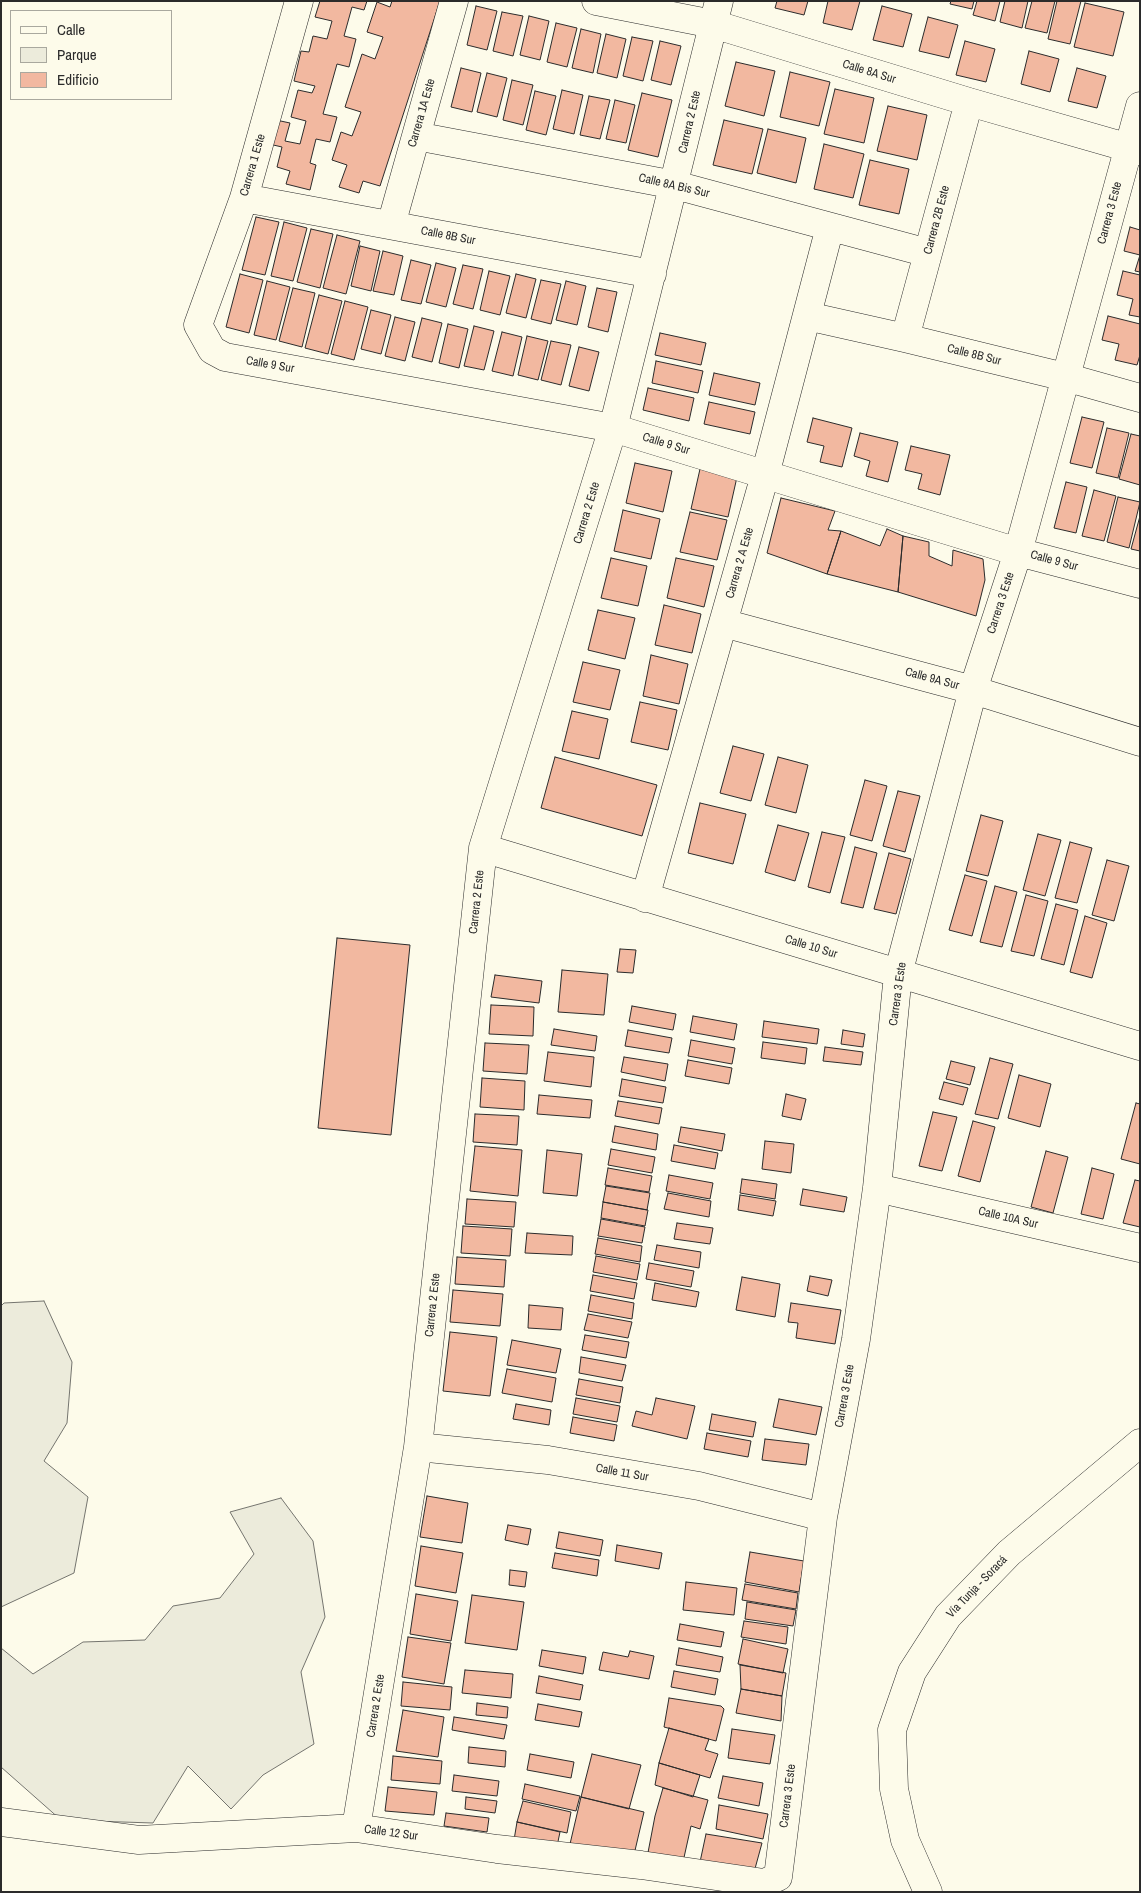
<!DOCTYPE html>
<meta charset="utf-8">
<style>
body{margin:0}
#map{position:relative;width:1141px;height:1893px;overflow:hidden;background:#fdfbea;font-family:"Archivo Narrow",sans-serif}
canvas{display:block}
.frame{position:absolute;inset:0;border:2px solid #2b2b2b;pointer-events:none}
.legend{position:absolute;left:10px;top:10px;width:162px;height:90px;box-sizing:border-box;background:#fdfbea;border:1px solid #a9a89e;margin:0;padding:6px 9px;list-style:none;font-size:15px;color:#2b2b2b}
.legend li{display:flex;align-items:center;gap:10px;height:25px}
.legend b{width:25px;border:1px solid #a9a89e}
</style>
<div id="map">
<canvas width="1141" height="1893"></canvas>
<div class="frame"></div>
<ul class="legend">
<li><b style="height:6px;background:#fdfbea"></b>Calle</li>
<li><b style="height:14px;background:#ecebdb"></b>Parque</li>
<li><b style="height:14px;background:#f2b8a0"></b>Edificio</li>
</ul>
</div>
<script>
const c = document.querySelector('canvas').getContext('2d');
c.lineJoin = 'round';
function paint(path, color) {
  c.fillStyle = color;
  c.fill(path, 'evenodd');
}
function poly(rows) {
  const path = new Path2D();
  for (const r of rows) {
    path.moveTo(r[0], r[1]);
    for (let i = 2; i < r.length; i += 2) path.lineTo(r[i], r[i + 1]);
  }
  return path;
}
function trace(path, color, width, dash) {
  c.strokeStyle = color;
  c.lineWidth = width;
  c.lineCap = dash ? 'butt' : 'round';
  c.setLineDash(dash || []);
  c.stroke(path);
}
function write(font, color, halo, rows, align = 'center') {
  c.font = font + ' "Archivo Narrow",sans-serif';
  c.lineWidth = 4;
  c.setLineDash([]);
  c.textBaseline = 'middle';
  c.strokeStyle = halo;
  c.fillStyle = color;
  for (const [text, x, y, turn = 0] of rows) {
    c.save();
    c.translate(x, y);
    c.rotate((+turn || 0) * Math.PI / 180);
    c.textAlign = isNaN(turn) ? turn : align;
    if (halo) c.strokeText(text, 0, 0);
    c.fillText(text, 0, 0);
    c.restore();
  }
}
const green = poly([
 [44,1301,72,1362,67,1423,44,1461,88,1497,74,1573,1,1607,1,1306,4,1303,44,1301],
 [281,1498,313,1541,325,1617,301,1672,314,1744,263,1775,231,1809,188,1766,153,1823,61,1820,1,1767,1,1648,33,1674,83,1642,145,1640,173,1606,220,1598,254,1554,230,1512,281,1498]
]);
paint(green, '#ecebdb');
trace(green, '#74746e', 1);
const building = poly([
 [320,1,367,1,364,10,352,7,344,36,356,39,349,67,337,64,323,114,337,117,330,142,316,139,310,163,316,165,310,190,286,184,290,171,277,167,282,147,269,144,276,120,290,123,285,141,300,144,306,121,291,117,298,90,312,93,315,86,294,81,301,51,309,52,313,36,327,39,332,21,315,17,320,1],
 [392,1,440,1,380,186,363,181,359,193,339,187,347,165,332,160,341,132,352,136,361,112,345,107,362,54,375,59,383,37,367,32,377,2,390,7,392,1],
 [777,1,808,1,804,15,775,8,777,1],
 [828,1,860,1,852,30,823,23,828,1],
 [951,1,974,1,972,9,950,4,951,1],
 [977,1,1000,1,995,21,973,15,977,1],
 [1005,1,1028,1,1022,28,1000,22,1005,1],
 [1032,1,1055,1,1047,33,1025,28,1032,1],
 [1057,1,1081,1,1070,44,1048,39,1057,1],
 [1085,3,1124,12,1113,56,1074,47,1085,3],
 [476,6,497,11,487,50,467,45,476,6],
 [882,6,912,14,903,47,873,40,882,6],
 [502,12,523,16,513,56,493,51,502,12],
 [529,16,549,21,540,60,520,55,529,16],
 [928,17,958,25,949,58,919,51,928,17],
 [556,23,577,28,567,67,547,62,556,23],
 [581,29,601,34,593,73,572,68,581,29],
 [606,34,626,39,617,78,597,73,606,34],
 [632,37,653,41,643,81,623,76,632,37],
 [660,41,681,46,671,85,651,80,660,41],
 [965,41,995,49,986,82,956,75,965,41],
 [1029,51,1059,59,1050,92,1021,84,1029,51],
 [736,62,775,71,764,116,725,106,736,62],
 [461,68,481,73,472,112,451,107,461,68],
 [1077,68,1106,76,1097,108,1068,101,1077,68],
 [790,72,830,82,819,126,780,117,790,72],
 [487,73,507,78,497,117,477,112,487,73],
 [512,80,533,85,523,125,503,120,512,80],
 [835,89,874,98,864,143,824,134,835,89],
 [562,90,583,95,574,134,553,129,562,90],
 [535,91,556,96,546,135,526,130,535,91],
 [642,93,672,100,658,157,628,150,642,93],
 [589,96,610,100,600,139,580,135,589,96],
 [615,100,635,105,626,143,606,139,615,100],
 [888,106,927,115,917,160,877,151,888,106],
 [724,120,763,129,752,174,713,165,724,120],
 [768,129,806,138,796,183,757,173,768,129],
 [824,144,864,154,853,198,814,189,824,144],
 [870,160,909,169,899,214,859,205,870,160],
 [256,217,279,222,265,275,242,270,256,217],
 [284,222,307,228,293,281,271,276,284,222],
 [1130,227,1140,230,1140,272,1135,271,1140,255,1124,251,1130,227],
 [311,229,333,234,320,288,297,282,311,229],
 [337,235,360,241,346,294,323,288,337,235],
 [360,246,380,251,371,291,351,286,360,246],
 [383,251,403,256,394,295,373,291,383,251],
 [411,260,431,265,421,304,401,300,411,260],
 [436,263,456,268,446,307,426,302,436,263],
 [463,265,483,269,473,309,453,304,463,265],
 [489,271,510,276,500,315,480,310,489,271],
 [1123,271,1140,275,1140,317,1129,315,1133,299,1117,295,1123,271],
 [240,274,263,280,249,333,226,327,240,274],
 [516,274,536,279,526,318,506,313,516,274],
 [541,280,561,284,551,324,531,319,541,280],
 [267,281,290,287,276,340,254,335,267,281],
 [566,281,586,286,577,325,556,320,566,281],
 [293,288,315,293,302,347,279,341,293,288],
 [597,288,617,292,608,332,588,327,597,288],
 [319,295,342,301,328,354,305,348,319,295],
 [345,301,368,307,354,360,331,354,345,301],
 [371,310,391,315,381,354,361,349,371,310],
 [1108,316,1140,324,1140,355,1137,365,1115,360,1119,344,1102,340,1108,316],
 [395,317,415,322,405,361,385,356,395,317],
 [422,318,442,323,432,362,412,357,422,318],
 [448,324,468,329,459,368,439,363,448,324],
 [474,326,494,331,484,370,464,366,474,326],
 [502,332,522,337,513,376,492,371,502,332],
 [660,333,706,343,701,365,655,355,660,333],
 [527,336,548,341,538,380,518,375,527,336],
 [551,341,571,345,561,385,541,380,551,341],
 [579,347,599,352,589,391,569,386,579,347],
 [656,361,703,371,698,393,652,383,656,361],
 [714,373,760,383,755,405,709,395,714,373],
 [648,388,694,398,689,421,643,410,648,388],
 [709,402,755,412,750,434,704,424,709,402],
 [1082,417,1104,422,1092,468,1070,463,1082,417],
 [813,418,852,428,842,467,820,462,824,446,807,442,813,418],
 [1107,428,1129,433,1118,478,1096,473,1107,428],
 [860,433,898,442,888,482,866,476,870,461,854,456,860,433],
 [1131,434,1140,436,1140,485,1119,479,1131,434],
 [911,446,950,455,940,495,918,489,922,474,905,470,911,446],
 [635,463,672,471,663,512,626,503,635,463],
 [700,469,737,477,728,517,691,509,700,469],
 [1066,482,1087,487,1076,533,1054,528,1066,482],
 [1094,490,1116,496,1104,541,1082,536,1094,490],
 [1118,497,1140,502,1129,548,1107,542,1118,497],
 [781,498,835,511,828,530,841,531,827,574,767,553,781,498],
 [623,510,660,519,651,559,614,551,623,510],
 [690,512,727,520,717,560,680,552,690,512],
 [1140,516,1140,551,1131,549,1140,516],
 [887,529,903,536,898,592,827,574,841,531,880,546,887,529],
 [903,536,929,542,929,556,952,566,953,550,983,559,985,580,976,616,898,592,903,536],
 [611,558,647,566,638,606,601,598,611,558],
 [676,558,714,566,704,607,667,598,676,558],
 [664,605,701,614,692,653,655,645,664,605],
 [598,610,635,618,625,659,588,650,598,610],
 [651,655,688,664,679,704,643,696,651,655],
 [583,662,620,670,610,710,573,702,583,662],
 [640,702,677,710,668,750,631,742,640,702],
 [572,711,608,719,599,759,562,751,572,711],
 [733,746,764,754,751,801,720,793,733,746],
 [555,757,657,785,642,836,541,808,555,757],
 [778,757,808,765,796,813,765,805,778,757],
 [865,780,887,786,872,841,850,835,865,780],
 [898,791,920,796,905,852,883,846,898,791],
 [700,803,746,814,733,864,688,853,700,803],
 [981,815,1003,821,988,876,966,871,981,815],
 [778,825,809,833,795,881,765,872,778,825],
 [822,832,845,837,830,893,808,887,822,832],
 [1038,834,1061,840,1045,896,1023,890,1038,834],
 [1070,842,1092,848,1077,903,1055,898,1070,842],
 [855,847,877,853,863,908,841,903,855,847],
 [889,853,911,859,896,914,874,909,889,853],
 [1107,860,1129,866,1114,921,1092,915,1107,860],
 [965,875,987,881,972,936,949,930,965,875],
 [995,886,1017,892,1002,947,980,942,995,886],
 [1026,895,1048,901,1034,956,1011,951,1026,895],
 [1056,904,1078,910,1064,965,1041,959,1056,904],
 [1085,916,1107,923,1092,978,1070,972,1085,916],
 [337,938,410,945,391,1135,318,1128,337,938],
 [620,949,636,950,633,973,617,972,620,949],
 [562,970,608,974,604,1015,558,1012,562,970],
 [495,975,542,981,539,1003,491,997,495,975],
 [491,1005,534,1007,533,1036,489,1034,491,1005],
 [632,1006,676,1014,673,1030,629,1022,632,1006],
 [693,1016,737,1024,734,1040,690,1032,693,1016],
 [764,1021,819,1029,817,1044,762,1037,764,1021],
 [554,1029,597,1036,595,1051,551,1045,554,1029],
 [628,1030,672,1038,669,1053,625,1046,628,1030],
 [843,1030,865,1034,863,1047,841,1044,843,1030],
 [691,1040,735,1048,732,1064,688,1056,691,1040],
 [763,1042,807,1048,805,1064,761,1058,763,1042],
 [485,1043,529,1045,527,1074,483,1071,485,1043],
 [825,1047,863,1052,861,1065,823,1061,825,1047],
 [548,1052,594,1057,591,1087,544,1081,548,1052],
 [624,1057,668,1064,665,1081,621,1072,624,1057],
 [990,1058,1013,1064,998,1119,975,1114,990,1058],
 [688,1060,732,1068,729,1084,685,1076,688,1060],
 [951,1061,975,1067,970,1085,946,1079,951,1061],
 [1019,1075,1051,1084,1040,1127,1008,1118,1019,1075],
 [482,1078,525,1081,524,1110,480,1107,482,1078],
 [622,1079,666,1087,663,1103,619,1096,622,1079],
 [944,1082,968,1088,963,1105,939,1099,944,1082],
 [786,1094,806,1099,801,1120,782,1116,786,1094],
 [539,1095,592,1100,590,1118,537,1114,539,1095],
 [618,1101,662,1108,659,1124,615,1116,618,1101],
 [1136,1103,1140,1104,1140,1164,1121,1159,1136,1103],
 [933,1112,957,1117,942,1171,919,1166,933,1112],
 [475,1114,519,1116,517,1145,473,1142,475,1114],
 [973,1121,995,1127,980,1182,958,1176,973,1121],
 [615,1126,658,1134,656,1150,612,1142,615,1126],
 [681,1127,725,1134,722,1151,678,1142,681,1127],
 [765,1141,794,1144,791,1173,762,1169,765,1141],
 [674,1145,718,1153,715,1169,671,1161,674,1145],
 [475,1146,522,1150,518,1196,470,1191,475,1146],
 [611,1149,655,1157,652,1173,608,1165,611,1149],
 [547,1150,582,1154,577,1196,543,1193,547,1150],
 [1046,1151,1068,1157,1053,1213,1031,1207,1046,1151],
 [608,1168,652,1176,649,1192,605,1185,608,1168],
 [1092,1168,1114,1174,1103,1219,1081,1214,1092,1168],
 [669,1175,713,1183,710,1199,666,1191,669,1175],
 [742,1179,777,1184,775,1199,740,1193,742,1179],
 [1135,1180,1140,1181,1140,1227,1123,1223,1135,1180],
 [606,1186,650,1193,647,1210,603,1202,606,1186],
 [803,1189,847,1197,844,1212,800,1205,803,1189],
 [668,1193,711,1201,709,1217,664,1209,668,1193],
 [740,1195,776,1201,773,1216,738,1210,740,1195],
 [467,1199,516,1202,514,1227,465,1224,467,1199],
 [603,1202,648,1210,645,1226,601,1218,603,1202],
 [601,1219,645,1227,642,1243,598,1236,601,1219],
 [677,1223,713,1228,710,1244,674,1239,677,1223],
 [463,1226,512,1229,510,1256,461,1253,463,1226],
 [527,1233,573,1236,572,1255,525,1253,527,1233],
 [598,1238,642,1246,640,1262,595,1254,598,1238],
 [657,1245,701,1252,699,1268,654,1260,657,1245],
 [596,1256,640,1264,637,1280,593,1272,596,1256],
 [457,1257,506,1260,504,1287,455,1284,457,1257],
 [649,1263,694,1271,691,1287,646,1279,649,1263],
 [593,1275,637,1283,634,1299,590,1291,593,1275],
 [810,1276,832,1280,828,1296,807,1291,810,1276],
 [742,1277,780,1284,775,1317,736,1310,742,1277],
 [655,1283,699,1292,696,1307,652,1300,655,1283],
 [453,1290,503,1294,500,1326,450,1322,453,1290],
 [591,1295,634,1303,632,1319,588,1311,591,1295],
 [791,1303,841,1310,835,1344,796,1338,798,1323,788,1322,791,1303],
 [529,1305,563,1308,561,1330,528,1328,529,1305],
 [588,1314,632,1322,628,1338,584,1330,588,1314],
 [450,1332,497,1337,490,1396,443,1391,450,1332],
 [585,1335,629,1342,626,1358,582,1350,585,1335],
 [512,1340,561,1349,556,1373,507,1365,512,1340],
 [581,1357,626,1365,622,1381,579,1373,581,1357],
 [507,1369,556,1378,552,1402,502,1393,507,1369],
 [579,1379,623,1387,620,1403,576,1395,579,1379],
 [576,1398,620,1406,617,1422,573,1414,576,1398],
 [656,1398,695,1406,687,1439,632,1426,636,1411,652,1415,656,1398],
 [779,1399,822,1407,816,1435,773,1427,779,1399],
 [516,1404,551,1410,549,1425,513,1419,516,1404],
 [712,1414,756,1422,753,1437,709,1430,712,1414],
 [573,1417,617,1425,614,1441,570,1433,573,1417],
 [707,1433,751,1441,748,1457,704,1449,707,1433],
 [765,1439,809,1444,806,1465,762,1460,765,1439],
 [427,1496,468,1503,462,1543,420,1537,427,1496],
 [508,1525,531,1529,528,1545,505,1540,508,1525],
 [559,1532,603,1540,600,1556,556,1548,559,1532],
 [617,1545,662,1553,659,1569,615,1561,617,1545],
 [421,1546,463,1553,456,1593,415,1586,421,1546],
 [750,1552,804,1561,799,1592,745,1582,750,1552],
 [555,1553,599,1560,597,1576,552,1568,555,1553],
 [510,1570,527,1572,525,1587,509,1585,510,1570],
 [686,1582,737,1588,734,1615,683,1610,686,1582],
 [745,1584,798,1593,796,1609,742,1600,745,1584],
 [416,1594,458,1601,451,1641,410,1634,416,1594],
 [472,1595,524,1602,517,1650,465,1643,472,1595],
 [747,1602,796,1610,793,1626,745,1619,747,1602],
 [744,1621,788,1627,786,1644,741,1637,744,1621],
 [680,1624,724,1632,721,1647,677,1640,680,1624],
 [408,1637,451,1643,444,1684,402,1677,408,1637],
 [743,1639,788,1649,783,1673,738,1664,743,1639],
 [679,1648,723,1657,720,1672,676,1665,679,1648],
 [542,1650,586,1657,583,1674,539,1666,542,1650],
 [630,1651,654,1656,649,1679,599,1670,603,1652,628,1657,630,1651],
 [740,1665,786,1673,782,1696,741,1689,740,1665],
 [465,1670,513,1674,511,1698,462,1693,465,1670],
 [674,1671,718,1679,715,1695,671,1687,674,1671],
 [539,1676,583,1685,580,1700,536,1693,539,1676],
 [403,1682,452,1687,450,1710,401,1706,403,1682],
 [741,1689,782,1696,781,1721,736,1713,741,1689],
 [669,1698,721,1706,724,1709,716,1741,664,1727,669,1698],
 [477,1703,508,1707,507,1718,476,1715,477,1703],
 [538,1704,582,1712,579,1727,535,1720,538,1704],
 [403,1710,444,1717,438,1757,396,1751,403,1710],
 [454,1717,507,1725,504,1739,452,1730,454,1717],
 [669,1728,709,1739,705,1750,718,1754,710,1778,659,1763,669,1728],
 [732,1729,775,1735,770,1764,728,1758,732,1729],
 [469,1747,506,1751,505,1767,468,1763,469,1747],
 [530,1754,574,1762,571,1778,527,1770,530,1754],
 [592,1754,641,1765,629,1809,581,1797,592,1754],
 [393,1756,442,1761,440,1784,391,1780,393,1756],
 [659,1763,700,1775,693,1797,655,1785,659,1763],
 [454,1775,499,1781,497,1796,452,1791,454,1775],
 [723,1776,763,1783,759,1806,718,1798,723,1776],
 [525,1784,580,1796,576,1811,522,1799,525,1784],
 [388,1787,437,1792,434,1815,385,1811,388,1787],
 [663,1788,708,1800,700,1829,691,1826,681,1871,646,1863,655,1816,663,1788],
 [466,1797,497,1801,495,1813,465,1809,466,1797],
 [581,1797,644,1812,633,1859,570,1844,581,1797],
 [523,1801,571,1812,567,1833,517,1822,523,1801],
 [719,1805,768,1814,763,1839,716,1829,719,1805],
 [446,1813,489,1818,487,1832,444,1826,446,1813],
 [517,1822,560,1832,556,1851,514,1840,517,1822],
 [706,1834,762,1843,753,1876,700,1862,706,1834]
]);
paint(building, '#f2b8a0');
trace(building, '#2b2b2b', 1);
const minor = poly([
 [299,1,244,198,198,325,212,350,225,357,613,428,1018,552,1140,584],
 [596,1,713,24,969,102,1140,151],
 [416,136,675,185,928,253],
 [244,198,652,274],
 [391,225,454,1],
 [807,316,905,338,1065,377,1140,398],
 [905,338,969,102],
 [723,623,973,690,1140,742],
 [483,848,1140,1046],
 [645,898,765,475,830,227],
 [877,1188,1140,1248],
 [418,1447,548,1460,699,1486,823,1517],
 [1,1822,139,1840,356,1828,497,1849,641,1865,764,1883,778,1877,823,1517,856,1339,877,1188,898,974,973,690,1018,552,1140,106],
 [356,1828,418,1447,483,848,613,428,719,1]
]);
const secondary = poly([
 [928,1892,905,1840,894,1789,892,1730,912,1672,948,1616,1009,1553,1140,1443]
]);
trace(minor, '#2b2b2b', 29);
trace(secondary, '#2b2b2b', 29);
trace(minor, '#fdfbea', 28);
trace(secondary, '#fdfbea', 28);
write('12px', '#2b2b2b', '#fdfbea', [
 ["Calle 8A Sur",869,72,17],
 ["Carrera 1A Este",422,113,-74],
 ["Carrera 2 Este",690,122,-77],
 ["Carrera 1 Este",253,165,-74],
 ["Calle 8A Bis Sur",674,186,13],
 ["Carrera 3 Este",1110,213,-75],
 ["Carrera 2B Este",937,220,-75],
 ["Calle 8B Sur",448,236,11],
 ["Calle 8B Sur",974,355,14],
 ["Calle 9 Sur",270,365,10],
 ["Calle 9 Sur",666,444,17],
 ["Carrera 2 Este",587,513,-73],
 ["Calle 9 Sur",1054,561,15],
 ["Carrera 2 A Este",740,563,-74],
 ["Carrera 3 Este",1001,603,-72],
 ["Calle 9A Sur",932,679,15],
 ["Carrera 2 Este",477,902,-84],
 ["Calle 10 Sur",811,947,17],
 ["Carrera 3 Este",898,994,-82],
 ["Calle 10A Sur",1008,1218,13],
 ["Carrera 2 Este",433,1305,-84],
 ["Carrera 3 Este",845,1396,-80],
 ["Calle 11 Sur",622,1473,10],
 ["Vía Tunja - Soracá",977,1587,-46],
 ["Carrera 2 Este",376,1706,-81],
 ["Carrera 3 Este",788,1796,-83],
 ["Calle 12 Sur",391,1833,8]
]);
</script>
